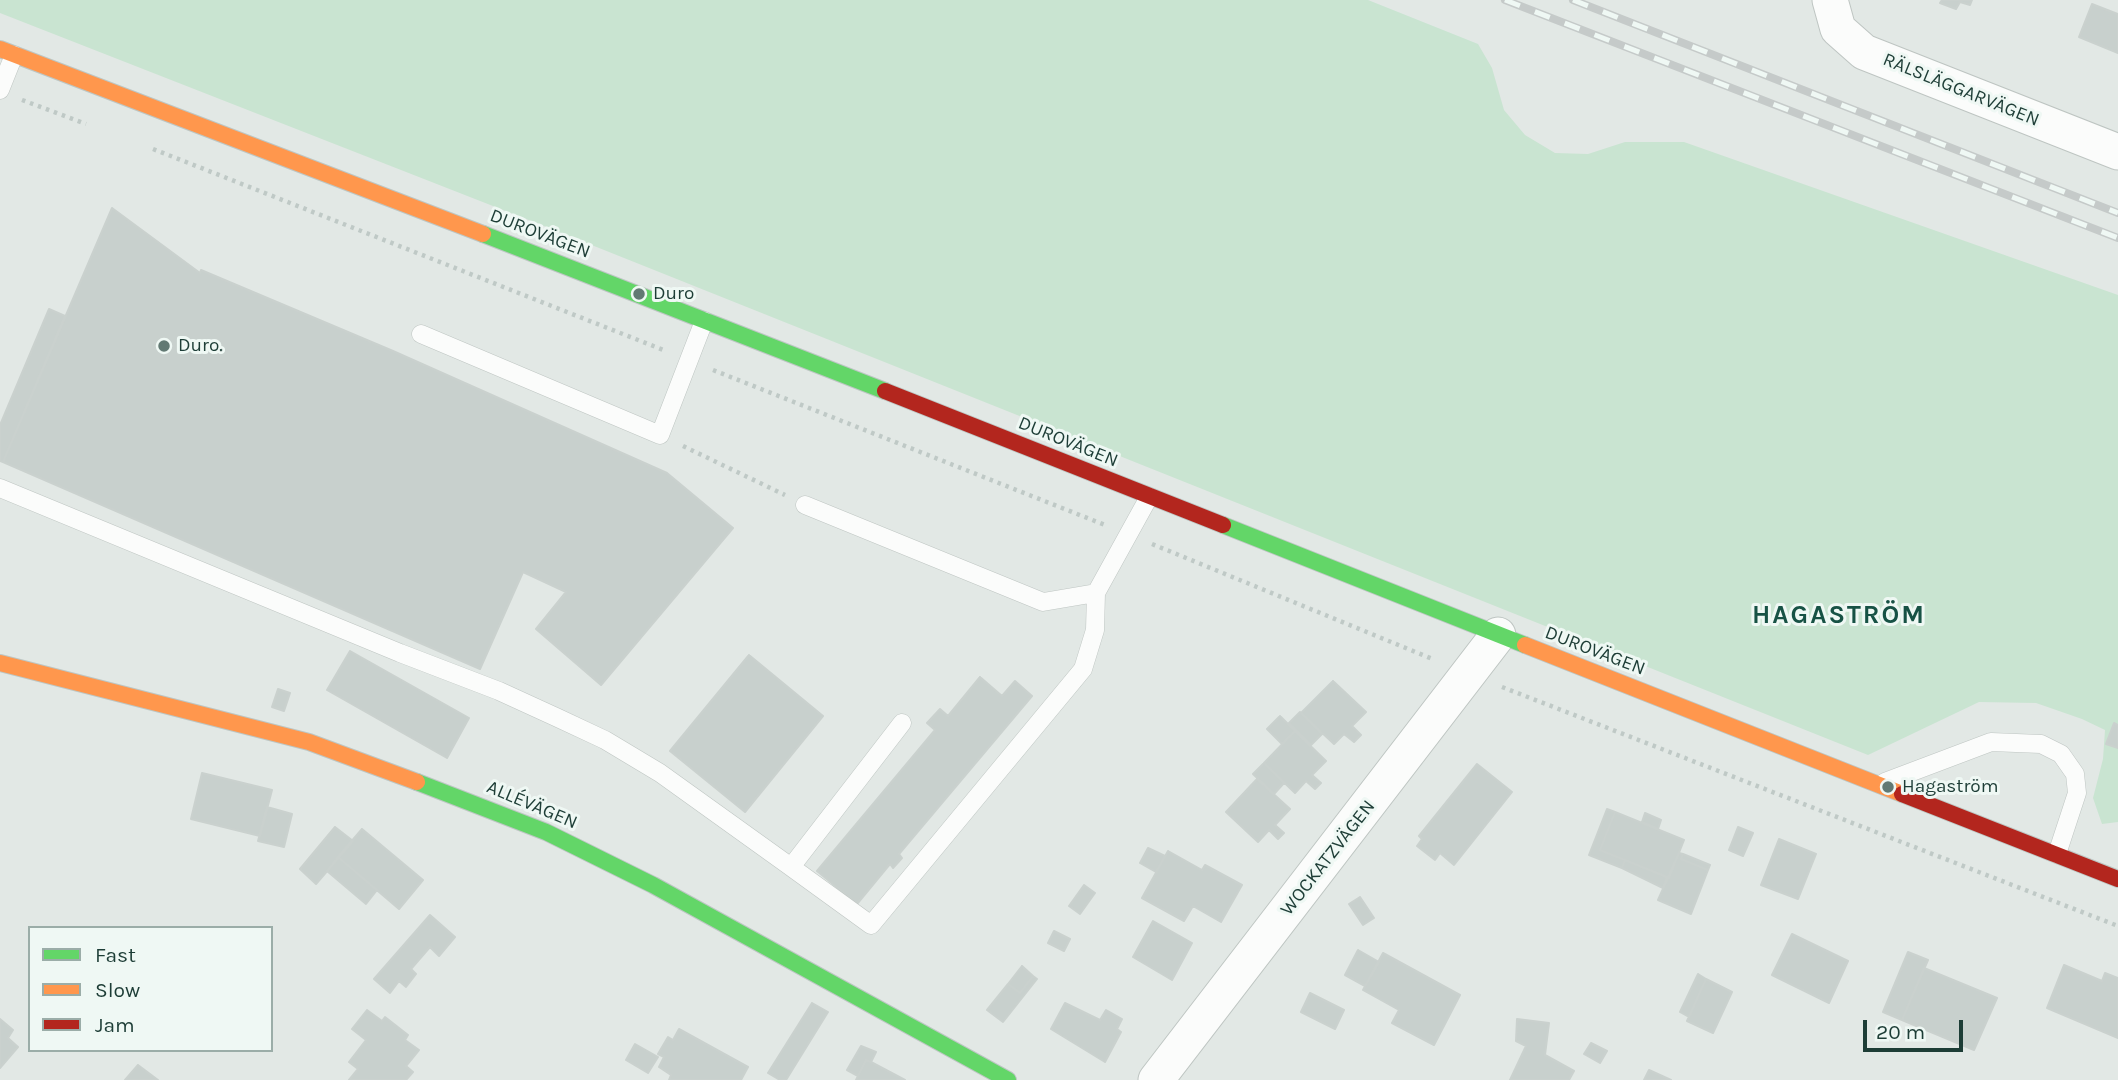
<!DOCTYPE html>
<meta charset="utf-8">
<style>
body{margin:0}
#map{position:relative;width:2118px;height:1080px;overflow:hidden;background:#e2e8e5;font-family:Karla,sans-serif}
canvas{display:block}
.legend{position:absolute;left:28px;top:926px;width:245px;height:126px;box-sizing:border-box;background:#eff8f4;border:2px solid #9bada8;margin:0;padding:9px 12px;list-style:none;font-size:21px;color:#1d3d36}
.legend li{display:flex;align-items:center;gap:14px;height:35px}
.legend b{width:35px;border:2px solid #9bada8}
.scale{position:absolute;left:1863px;top:1020px;width:100px;height:32px;box-sizing:border-box;border:4px solid #1d3d36;border-top:0;padding-left:9px;font-size:21px;line-height:24px;white-space:nowrap;color:#1d3d36;-webkit-text-stroke:5px #eff8f4;paint-order:stroke}
</style>
<div id="map">
<canvas width="2118" height="1080"></canvas>
<ul class="legend">
<li><b style="height:9px;background:#63d668"></b>Fast</li>
<li><b style="height:9px;background:#ff974d"></b>Slow</li>
<li><b style="height:9px;background:#b3261e"></b>Jam</li>
</ul>
<div class="scale">20 m</div>
</div>
<script>
const c = document.querySelector('canvas').getContext('2d');
c.lineJoin = 'round';
function paint(path, color) {
  c.fillStyle = color;
  c.fill(path, 'evenodd');
}
function poly(rows) {
  const path = new Path2D();
  for (const r of rows) {
    path.moveTo(r[0], r[1]);
    for (let i = 2; i < r.length; i += 2) path.lineTo(r[i], r[i + 1]);
  }
  return path;
}
function trace(path, color, width, dash) {
  c.strokeStyle = color;
  c.lineWidth = width;
  c.lineCap = dash ? 'butt' : 'round';
  c.setLineDash(dash || []);
  c.stroke(path);
}
function write(font, color, halo, rows, align = 'center') {
  c.font = font + ' Karla,sans-serif';
  c.lineWidth = 6;
  c.setLineDash([]);
  c.textBaseline = 'middle';
  c.strokeStyle = halo;
  c.fillStyle = color;
  for (const [text, x, y, turn = 0] of rows) {
    c.save();
    c.translate(x, y);
    c.rotate((+turn || 0) * Math.PI / 180);
    c.textAlign = isNaN(turn) ? turn : align;
    if (halo) c.strokeText(text, 0, 0);
    c.fillText(text, 0, 0);
    c.restore();
  }
}
paint(poly([
 [0,0,1368,0,1478,44,1492,68,1504,110,1525,135,1555,153,1588,154,1625,142,1684,142,2118,295,2118,822,2102,824,2093,798,2103,759,2105,730,2082,719,2036,703,1979,702,1868,755,544,226,0,13]
]), '#c9e4d1');
const building = poly([
 [1942,0,1972,0,1970,5,1960,2,1956,9,1940,3,1942,0],
 [2092,4,2118,14,2118,53,2079,37,2092,4],
 [112,208,200,273,201,270,393,351,667,473,733,528,601,685,536,629,566,592,523,572,480,669,3,462,112,208],
 [49,309,65,316,3,462,0,461,0,425,49,309],
 [350,651,469,718,447,758,327,690,350,651],
 [749,655,823,716,745,812,670,751,749,655],
 [980,677,1002,696,1015,681,1032,696,899,854,902,858,893,868,890,864,857,904,817,871,935,730,927,723,940,709,948,716,980,677],
 [1333,681,1366,712,1352,726,1361,735,1354,742,1344,734,1334,744,1301,713,1333,681],
 [278,689,290,693,284,711,272,707,278,689],
 [1300,712,1322,734,1311,745,1289,723,1300,712],
 [1280,716,1295,731,1282,744,1267,729,1280,716],
 [2114,723,2118,725,2118,748,2106,744,2114,723],
 [1295,731,1326,761,1312,775,1321,783,1315,789,1306,781,1295,793,1264,763,1295,731],
 [1264,763,1284,783,1274,794,1253,774,1264,763],
 [1477,764,1512,792,1454,865,1440,853,1435,860,1417,846,1422,839,1419,836,1477,764],
 [202,773,272,790,260,836,191,819,202,773],
 [1257,779,1290,809,1275,825,1284,833,1278,839,1269,830,1258,842,1226,812,1257,779],
 [267,807,292,814,284,847,258,841,267,807],
 [1607,809,1615,812,1600,850,1625,860,1622,868,1589,855,1607,809],
 [1615,812,1684,840,1669,878,1600,850,1615,812],
 [1645,813,1661,820,1658,829,1642,822,1645,813],
 [335,827,353,841,316,884,300,869,335,827],
 [1738,827,1753,833,1743,856,1729,850,1738,827],
 [362,829,423,880,399,909,338,857,362,829],
 [1779,839,1816,854,1798,899,1761,885,1779,839],
 [1148,848,1165,856,1156,872,1140,863,1148,848],
 [1168,851,1202,870,1205,865,1242,885,1221,922,1193,906,1184,921,1142,898,1168,851],
 [1679,853,1683,854,1681,859,1708,870,1691,914,1658,900,1679,853],
 [1683,854,1710,865,1708,870,1681,859,1683,854],
 [338,857,377,890,366,904,327,871,338,857],
 [1625,860,1667,877,1663,888,1622,868,1625,860],
 [1084,885,1095,893,1080,914,1069,906,1084,885],
 [1360,897,1374,918,1363,925,1349,904,1360,897],
 [430,915,455,937,439,956,430,947,411,969,416,974,406,987,399,981,390,993,374,979,430,915],
 [1153,921,1192,943,1172,980,1133,957,1153,921],
 [1054,931,1070,939,1064,951,1048,943,1054,931],
 [1792,934,1848,961,1829,1003,1772,975,1792,934],
 [1358,950,1379,962,1365,986,1345,975,1358,950],
 [1908,952,1928,960,1902,1020,1883,1012,1908,952],
 [1383,953,1460,995,1434,1045,1392,1023,1399,1010,1363,990,1383,953],
 [2064,965,2102,981,2105,973,2118,978,2118,1038,2047,1008,2064,965],
 [1022,966,1033,976,1020,993,1008,984,1022,966],
 [1924,968,1997,998,1974,1050,1902,1020,1924,968],
 [1698,974,1706,979,1689,1017,1680,1012,1698,974],
 [1033,976,1037,979,1003,1022,987,1010,1008,984,1020,993,1033,976],
 [1706,979,1732,992,1713,1033,1687,1021,1706,979],
 [1310,993,1344,1010,1335,1029,1301,1012,1310,993],
 [812,1003,828,1012,786,1080,780,1080,768,1073,812,1003],
 [1065,1003,1100,1020,1106,1010,1122,1019,1117,1029,1121,1032,1105,1062,1051,1029,1065,1003],
 [367,1010,382,1021,385,1017,408,1035,405,1040,419,1050,406,1066,413,1072,406,1080,349,1080,358,1069,349,1062,366,1040,352,1029,367,1010],
 [0,1019,13,1030,8,1038,18,1047,0,1068,0,1019],
 [1517,1019,1549,1023,1545,1055,1574,1071,1569,1080,1510,1080,1526,1046,1516,1041,1517,1019],
 [679,1029,748,1067,741,1080,669,1080,671,1075,659,1067,664,1057,658,1054,668,1037,673,1040,679,1029],
 [1591,1043,1607,1051,1600,1063,1584,1054,1591,1043],
 [635,1044,658,1057,648,1073,626,1060,635,1044],
 [861,1046,876,1052,871,1062,866,1060,858,1076,847,1070,861,1046],
 [866,1060,871,1062,905,1080,856,1080,866,1060],
 [138,1065,158,1080,125,1080,138,1065],
 [1649,1070,1671,1080,1644,1080,1649,1070]
]);
paint(building, '#c8d0cd');
trace(building, '#cad1ce', 2);
const lane = poly([
 [0,90,14,55],
 [421,334,660,435,704,321],
 [0,488,400,653,499,691,558,718,605,740,660,773,791,867,902,723],
 [805,505,1043,602,1096,593,1149,497],
 [1885,782,1991,742,2041,744,2061,754,2075,774,2077,793,2057,854],
 [791,867,871,925,1083,669,1095,630,1096,593]
]);
const street = poly([
 [1830,0,1838,29,1864,52,2118,152],
 [1156,1080,1498,635]
]);
const fast = poly([
 [483,234,885,391],
 [1223,525,1525,645],
 [417,782,546,832,653,885,1008,1080]
]);
const slow = poly([
 [0,49,483,234],
 [1525,645,1902,794],
 [0,663,309,742,417,782]
]);
const jam = poly([
 [885,391,1223,525],
 [1902,794,2118,879]
]);
trace(lane, '#bec5c2', 19);
trace(street, '#bec5c2', 37);
trace(fast, '#bdc6c3', 18);
trace(slow, '#bdc6c3', 18);
trace(jam, '#bdc6c3', 18);
trace(poly([
 [22,100,86,124],
 [153,149,666,351],
 [713,370,1105,525],
 [683,446,785,495],
 [1152,544,1435,660],
 [1502,687,2118,926]
]), '#bfc9c6', 4.5, [3.5, 5]);
trace(lane, '#fbfcfb', 18);
trace(street, '#fbfcfb', 35);
trace(fast, '#63d668', 16);
trace(slow, '#ff974d', 16);
trace(jam, '#b3261e', 16);
const rail = poly([
 [1505,0,2118,238],
 [1573,0,2118,213]
]);
trace(rail, '#c5cac9', 8);
trace(rail, '#eff8f4', 5, [16]);
for (const [x, y, r, color] of [
 [639,294,7,"#627973"],
 [164,346,7,"#627973"],
 [1888,787,7,"#627973"]
]) {
  const dot = new Path2D();
  dot.arc(x, y, r, 0, 2 * Math.PI);
  c.fillStyle = color;
  c.fill(dot);
  trace(dot, '#eff8f4', 2.5);
}
write('19px', '#1d3d36', '#eff8f4', [
 ["RÄLSLÄGGARVÄGEN",1961,90,22],
 ["DUROVÄGEN",540,234,21],
 ["DUROVÄGEN",1068,442,22],
 ["DUROVÄGEN",1595,651,21],
 ["ALLÉVÄGEN",532,805,23],
 ["WOCKATZVÄGEN",1328,858,-52]
]);
write('19px', '#1d3d36', '#eff8f4', [
 ["Duro",653,294],
 ["Duro.",178,346],
 ["Hagaström",1902,787]
], 'left');
c.letterSpacing = '2px';
write('bold 26px', '#175245', '#eff8f4', [
 ["HAGASTRÖM",1839,616]
]);
c.letterSpacing = '0px';
</script>
